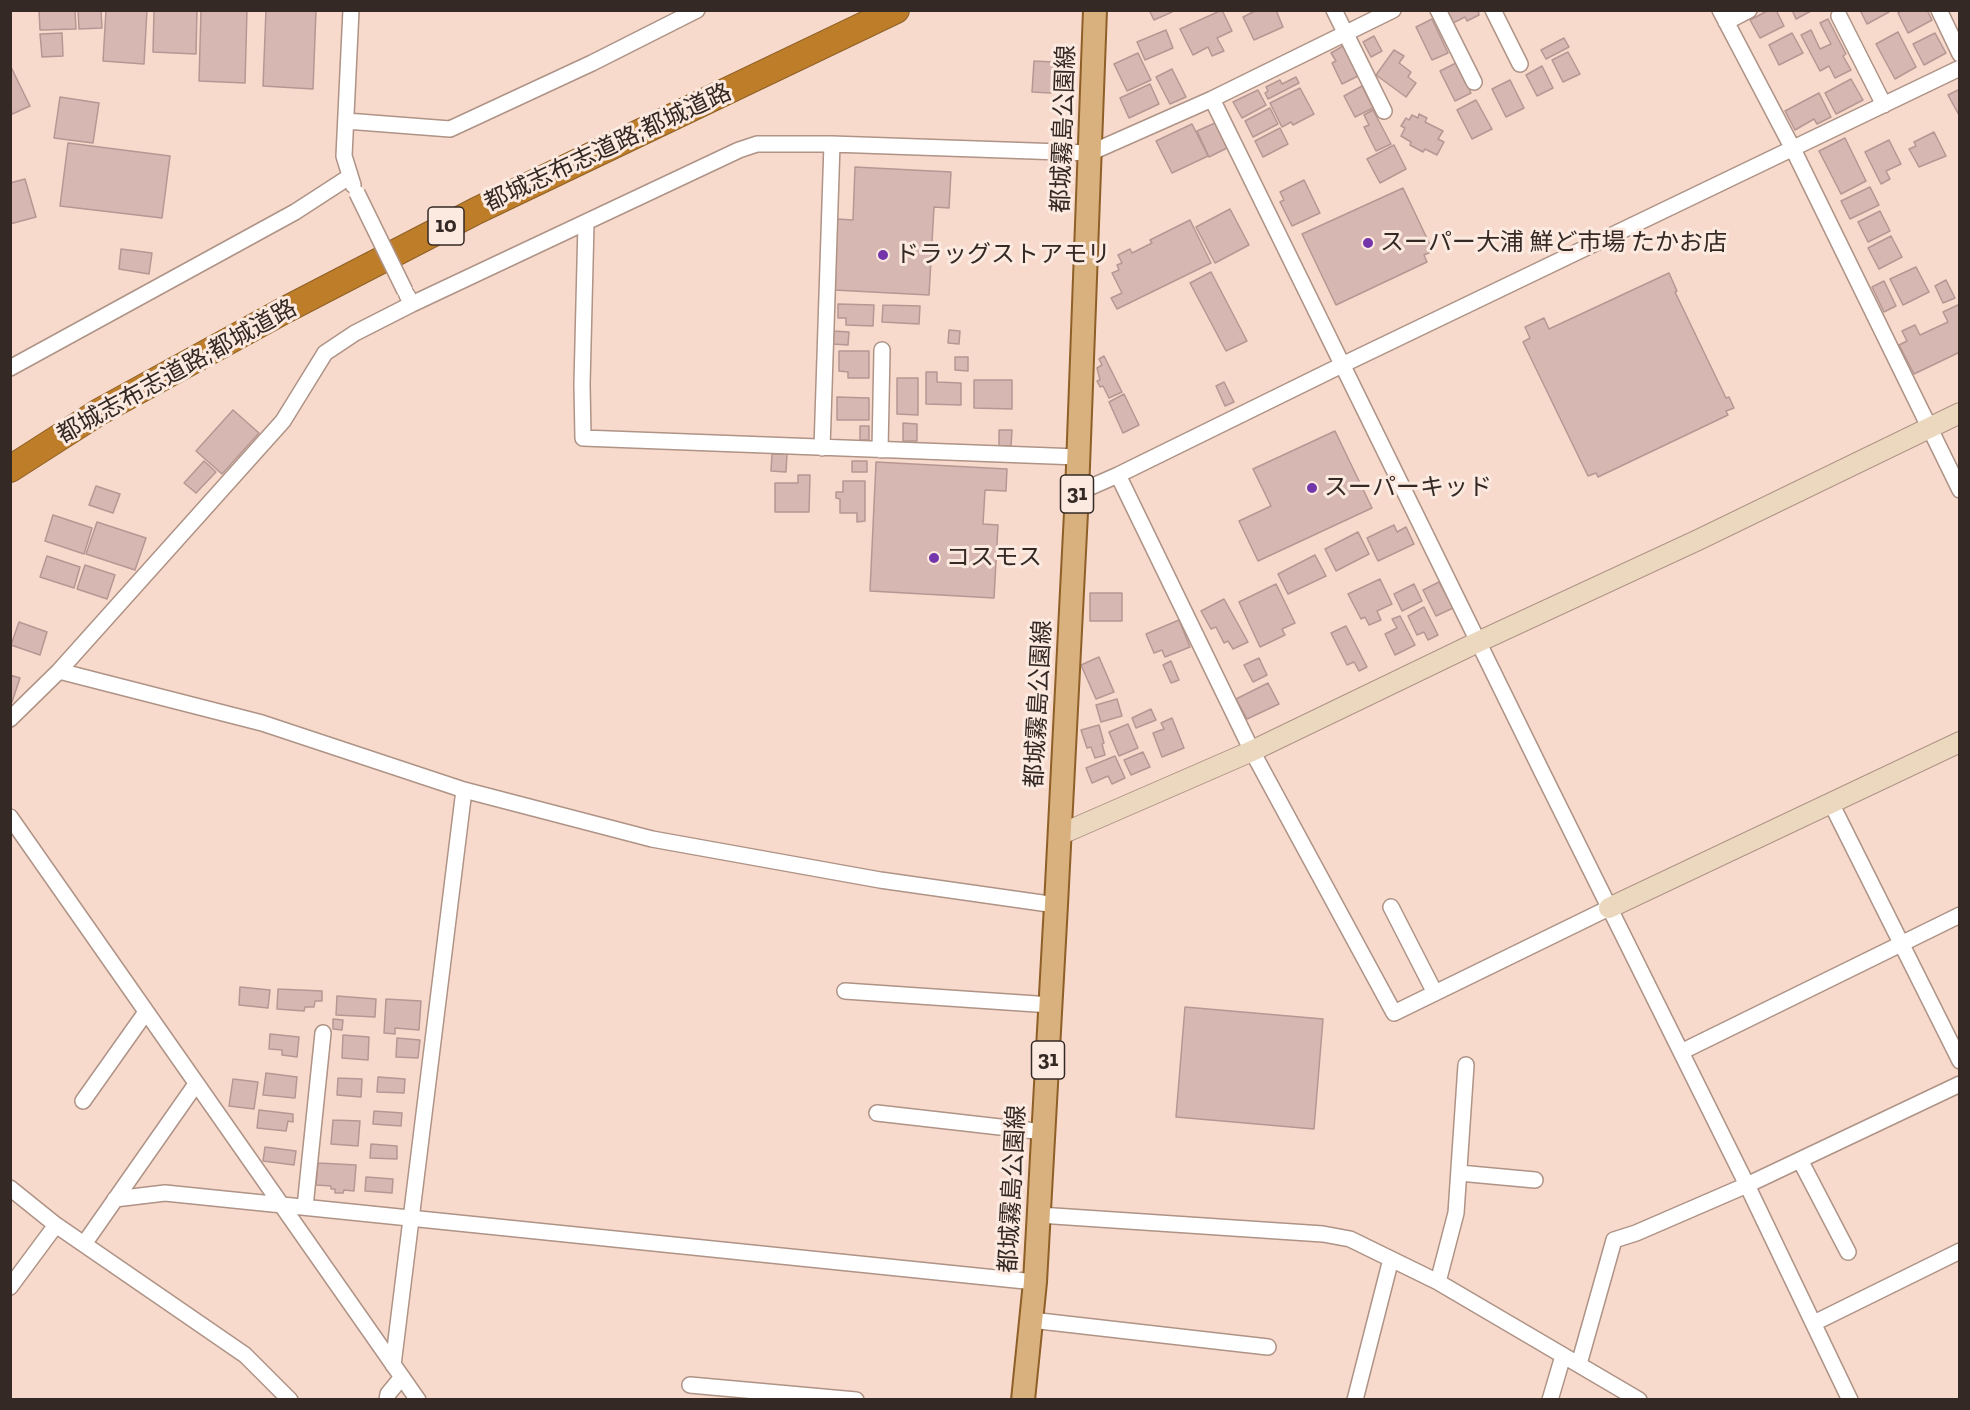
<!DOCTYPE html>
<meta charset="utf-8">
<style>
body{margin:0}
#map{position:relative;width:1970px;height:1410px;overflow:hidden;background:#f7dacc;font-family:"Zilla Slab",serif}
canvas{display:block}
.frame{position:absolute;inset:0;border:12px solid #342924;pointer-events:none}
</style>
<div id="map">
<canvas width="1970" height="1410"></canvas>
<div class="frame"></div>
</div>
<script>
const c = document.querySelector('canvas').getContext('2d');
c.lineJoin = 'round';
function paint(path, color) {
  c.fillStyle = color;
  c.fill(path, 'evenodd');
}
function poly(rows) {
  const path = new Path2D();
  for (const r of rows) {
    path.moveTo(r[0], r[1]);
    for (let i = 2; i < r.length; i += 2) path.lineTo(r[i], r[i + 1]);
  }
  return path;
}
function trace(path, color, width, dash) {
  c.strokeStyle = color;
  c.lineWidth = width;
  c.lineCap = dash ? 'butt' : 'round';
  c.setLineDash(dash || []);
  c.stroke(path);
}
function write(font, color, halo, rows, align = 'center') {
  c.font = font + ' "Zilla Slab","Noto Sans JP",serif';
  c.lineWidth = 6;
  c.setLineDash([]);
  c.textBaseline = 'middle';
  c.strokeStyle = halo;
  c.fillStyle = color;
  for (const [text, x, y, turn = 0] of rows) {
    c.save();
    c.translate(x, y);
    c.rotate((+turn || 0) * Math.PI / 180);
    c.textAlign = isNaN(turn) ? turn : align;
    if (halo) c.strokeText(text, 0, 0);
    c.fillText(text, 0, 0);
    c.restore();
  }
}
const building = poly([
 [39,10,75,10,76,29,40,30,39,10],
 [78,10,101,10,102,28,79,29,78,10],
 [106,10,147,10,144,64,103,61,106,10],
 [154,10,197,10,196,54,153,52,154,10],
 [201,10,247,10,245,83,199,81,201,10],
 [266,10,316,10,313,89,263,86,266,10],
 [1149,10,1171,10,1172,12,1154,20,1149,10],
 [1222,10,1232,31,1217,38,1224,51,1212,56,1208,47,1193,55,1180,29,1222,10],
 [1257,10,1276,10,1283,27,1254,40,1243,17,1257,10],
 [1444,10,1478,10,1479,15,1467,21,1465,17,1451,24,1444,10],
 [1769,10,1776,10,1784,26,1760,38,1750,20,1769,10],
 [1792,10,1813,10,1796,19,1792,10],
 [1860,10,1888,10,1889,12,1867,24,1860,10],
 [1903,10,1927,10,1932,20,1908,33,1898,13,1903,10],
 [1432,19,1448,53,1432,60,1416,27,1432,19],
 [1828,19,1846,54,1843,56,1851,70,1835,78,1829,66,1820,71,1801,35,1811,30,1820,49,1831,44,1820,23,1828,19],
 [1166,30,1173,48,1145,60,1137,42,1166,30],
 [1898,32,1916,67,1895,79,1876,44,1898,32],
 [62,33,63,56,42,57,40,34,62,33],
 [1792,33,1803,53,1779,65,1769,45,1792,33],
 [1935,33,1946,53,1924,65,1913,44,1935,33],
 [1374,36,1382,51,1371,57,1363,42,1374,36],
 [1564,38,1569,47,1546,59,1541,50,1564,38],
 [1343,46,1358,76,1342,84,1332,63,1336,61,1331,53,1343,46],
 [1394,50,1404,56,1399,63,1411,72,1408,77,1416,83,1406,97,1376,75,1394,50],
 [1568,52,1580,74,1563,82,1552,60,1568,52],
 [1138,53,1151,80,1127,91,1114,64,1138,53],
 [1034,61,1053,62,1051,93,1032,92,1034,61],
 [1456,63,1471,93,1455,101,1440,71,1456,63],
 [10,65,30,106,10,115,10,65],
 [1542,66,1553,88,1537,96,1526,75,1542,66],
 [1172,69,1186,97,1170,104,1156,77,1172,69],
 [1296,77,1299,83,1268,99,1265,93,1268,91,1266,87,1280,80,1282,84,1296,77],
 [1851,79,1863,100,1836,114,1825,93,1851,79],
 [1510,80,1524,108,1506,117,1492,89,1510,80],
 [1150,84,1159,104,1129,118,1120,98,1150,84],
 [1362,86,1373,108,1355,117,1344,96,1362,86],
 [1300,88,1314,114,1293,125,1291,122,1282,127,1270,103,1300,88],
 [1960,89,1960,117,1948,95,1960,89],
 [1258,90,1266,105,1242,118,1233,102,1258,90],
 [1819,93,1831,117,1817,124,1814,119,1795,130,1785,111,1819,93],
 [60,97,99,103,93,143,54,138,60,97],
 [1476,100,1492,129,1472,139,1457,110,1476,100],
 [1270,108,1278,124,1253,137,1245,121,1270,108],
 [1373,110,1391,144,1376,151,1364,127,1369,125,1364,115,1373,110],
 [1419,114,1427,118,1425,122,1443,131,1438,139,1444,142,1437,155,1425,149,1423,152,1410,145,1411,142,1401,136,1405,128,1401,126,1406,118,1409,120,1412,115,1418,118,1419,114],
 [1215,123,1227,148,1209,157,1197,131,1215,123],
 [1192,124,1208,156,1172,173,1156,141,1192,124],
 [1280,128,1288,144,1263,157,1255,141,1280,128],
 [1934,132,1946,156,1919,167,1909,149,1916,146,1914,142,1934,132],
 [1845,138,1866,181,1841,194,1819,151,1845,138],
 [1889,140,1901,164,1886,171,1890,179,1881,184,1865,152,1889,140],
 [68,143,170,156,162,218,60,206,68,143],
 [1394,145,1406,169,1380,183,1367,159,1394,145],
 [855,167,951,172,949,208,934,207,929,295,834,290,837,219,853,220,855,167],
 [25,179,36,217,10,224,10,183,25,179],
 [1304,180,1320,213,1292,226,1280,202,1284,200,1280,192,1304,180],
 [1870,187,1879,205,1850,219,1841,201,1870,187],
 [1403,188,1433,251,1424,255,1427,262,1336,305,1302,234,1403,188],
 [1230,209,1249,245,1215,263,1196,227,1230,209],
 [1880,211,1890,231,1868,242,1858,222,1880,211],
 [1190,220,1211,263,1117,309,1111,298,1122,293,1112,273,1119,270,1117,265,1122,263,1118,255,1130,249,1132,253,1152,243,1150,240,1190,220],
 [1891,236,1902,257,1879,269,1868,248,1891,236],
 [121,249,152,253,149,274,119,269,121,249],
 [1916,267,1929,292,1903,305,1890,279,1916,267],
 [1211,272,1247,341,1226,351,1190,283,1211,272],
 [1669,273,1677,291,1675,292,1726,398,1729,397,1734,408,1726,411,1728,415,1598,477,1596,473,1588,476,1523,342,1530,338,1525,327,1544,318,1549,329,1669,273],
 [1946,280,1955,298,1943,303,1935,286,1946,280],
 [1884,281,1896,306,1884,312,1872,287,1884,281],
 [838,304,874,305,873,326,846,325,846,318,838,318,838,304],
 [1960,304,1960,352,1914,374,1899,345,1907,341,1902,331,1915,325,1920,335,1948,322,1943,312,1960,304],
 [883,305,920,306,919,324,882,322,883,305],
 [949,330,960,331,959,344,948,343,949,330],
 [834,331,849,332,848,345,833,344,834,331],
 [839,351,869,351,869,378,848,378,848,372,839,371,839,351],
 [1104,356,1122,392,1109,398,1103,386,1100,387,1097,381,1100,380,1097,368,1102,365,1099,359,1104,356],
 [955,357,968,357,968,371,955,370,955,357],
 [926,372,937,372,937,382,961,383,961,405,926,404,926,372],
 [897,378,918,378,918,415,897,414,897,378],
 [974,380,1012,380,1012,409,974,408,974,380],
 [1224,382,1234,402,1225,406,1216,386,1224,382],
 [1124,394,1139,425,1123,433,1109,402,1124,394],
 [837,397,869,398,869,420,837,420,837,397],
 [233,410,259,433,222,474,196,451,233,410],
 [903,423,917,424,917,441,903,441,903,423],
 [860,426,869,426,869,440,860,440,860,426],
 [999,430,1012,430,1011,446,999,446,999,430],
 [1335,431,1372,508,1258,561,1239,521,1271,506,1253,469,1335,431],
 [772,454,787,454,786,472,771,471,772,454],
 [204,461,216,472,196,493,184,483,204,461],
 [852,461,867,461,867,472,852,472,852,461],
 [876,462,1007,469,1006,491,985,490,983,524,998,525,994,598,870,591,876,462],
 [798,475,810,475,809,512,775,512,775,483,798,483,798,475],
 [843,481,865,481,865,521,857,522,857,513,840,513,840,499,836,498,836,492,843,492,843,481],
 [96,486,120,494,113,513,89,505,96,486],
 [53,515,92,528,84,554,45,541,53,515],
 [97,522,146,538,135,570,86,554,97,522],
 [1394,525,1397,532,1406,527,1414,544,1378,561,1367,538,1394,525],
 [1358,532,1369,554,1336,571,1325,549,1358,532],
 [1315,555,1326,576,1288,594,1278,574,1315,555],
 [47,556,80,567,74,588,40,577,47,556],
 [85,565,115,575,107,599,77,589,85,565],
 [1380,579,1392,604,1377,611,1381,620,1369,625,1365,617,1361,619,1348,594,1380,579],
 [1439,582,1453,608,1436,616,1423,590,1439,582],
 [1276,584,1295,623,1282,629,1285,635,1260,647,1239,602,1276,584],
 [1414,584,1422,601,1402,611,1394,594,1414,584],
 [1090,593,1122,593,1122,621,1090,621,1090,593],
 [1224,599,1248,642,1233,649,1228,641,1224,643,1216,627,1211,629,1201,611,1224,599],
 [1424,607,1438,635,1428,640,1424,632,1417,635,1408,616,1424,607],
 [1400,616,1415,645,1395,655,1385,634,1397,628,1392,619,1400,616],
 [1179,620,1190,647,1165,657,1162,650,1154,653,1146,634,1179,620],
 [19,622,47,632,40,655,11,645,19,622],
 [1346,626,1367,667,1359,671,1354,662,1347,665,1331,633,1346,626],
 [1099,657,1114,692,1096,699,1081,665,1099,657],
 [1259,658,1267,675,1253,682,1244,665,1259,658],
 [1171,661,1179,680,1171,683,1163,665,1171,661],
 [10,675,20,678,12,702,10,702,10,675],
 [1268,683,1279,704,1247,719,1236,699,1268,683],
 [1117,699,1122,716,1101,722,1096,705,1117,699],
 [1151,709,1156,720,1136,728,1132,718,1151,709],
 [1172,718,1184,748,1162,757,1153,733,1164,729,1161,723,1172,718],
 [1128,724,1138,748,1119,756,1109,732,1128,724],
 [1099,725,1104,743,1102,744,1105,755,1095,758,1091,747,1087,748,1081,730,1099,725],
 [1143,752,1150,767,1131,775,1124,760,1143,752],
 [1115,756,1125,778,1112,784,1108,776,1092,783,1086,768,1115,756],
 [240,987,270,990,268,1008,239,1005,240,987],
 [278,989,322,991,322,1001,315,1001,314,1007,305,1007,304,1011,277,1009,278,989],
 [337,996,376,999,375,1017,336,1015,337,996],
 [386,999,421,1001,419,1030,395,1028,395,1034,384,1033,386,999],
 [1185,1007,1323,1019,1314,1129,1176,1117,1185,1007],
 [333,1019,343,1020,342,1030,333,1029,333,1019],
 [270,1034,299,1037,297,1057,282,1055,282,1050,269,1049,270,1034],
 [343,1035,369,1037,368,1060,342,1058,343,1035],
 [397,1038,420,1040,418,1058,396,1057,397,1038],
 [266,1073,297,1077,295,1098,263,1095,266,1073],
 [378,1077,405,1079,404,1093,377,1092,378,1077],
 [338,1078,362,1079,361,1097,337,1095,338,1078],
 [233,1079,258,1082,254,1109,229,1106,233,1079],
 [259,1110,293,1114,293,1122,288,1121,286,1131,257,1128,259,1110],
 [374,1111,402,1113,401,1126,373,1124,374,1111],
 [333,1120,360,1121,358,1146,331,1144,333,1120],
 [371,1144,397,1146,397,1159,370,1158,371,1144],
 [265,1147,296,1151,294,1165,263,1161,265,1147],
 [318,1163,356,1165,354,1191,344,1190,343,1193,335,1193,335,1189,331,1189,331,1186,316,1185,318,1163],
 [366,1177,393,1179,392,1193,365,1191,366,1177]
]);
paint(building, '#d7b7b2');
trace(building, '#b69793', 1.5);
const street = poly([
 [351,10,344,156,353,185],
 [1334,10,1384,111],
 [1438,10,1474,82],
 [1493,10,1520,64],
 [1720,10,1793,149,1960,490],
 [1939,10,1960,54],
 [1839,16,1884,105],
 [1726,22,1749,10],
 [1212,99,1543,774,1747,1185,1850,1400],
 [346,121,450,129,592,63,697,10],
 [586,223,582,384,583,438,1078,457],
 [412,304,739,150,757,144,832,144,1090,153,1212,99,1393,10],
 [10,368,295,212,349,177],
 [822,448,832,144],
 [880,450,882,350],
 [1077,493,1118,475],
 [59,671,262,723,464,790,652,839,880,880,1056,905],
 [10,719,59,671,283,421,325,353,355,333,412,304,407,295],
 [1831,803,1960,1061],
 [10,817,418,1400],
 [1391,907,1435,993],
 [1609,908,1394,1013,1252,751,1118,475,1342,365,1960,68],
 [845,991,1051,1005],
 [1681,1052,1960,915],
 [83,1101,146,1012],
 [877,1113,1044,1132],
 [1800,1160,1848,1252],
 [1459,1173,1535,1180],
 [10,1188,56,1225,245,1355,290,1400],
 [115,1199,165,1193,1035,1282],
 [305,1207,323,1033],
 [1039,1215,1323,1234,1350,1239,1438,1282,1639,1400],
 [84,1244,196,1084],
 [1438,1282,1456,1213,1466,1065],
 [10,1287,56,1225],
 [1031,1320,1268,1347],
 [1814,1323,1960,1251],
 [1579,1364,1614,1240,1636,1233,1747,1185,1960,1084],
 [393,1365,464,790],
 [690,1385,856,1400],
 [387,1400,388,1394,402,1377],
 [1355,1400,1391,1259],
 [1550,1400,1563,1356]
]);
const secondary = poly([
 [1059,835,1252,751,1478,642,1698,540,1960,413],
 [1609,908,1960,742]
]);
const primary = poly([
 [1023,1400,1035,1282,1056,905,1077,493,1095,10]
]);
const highway = poly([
 [10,469,99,412,285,310,476,211,896,10]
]);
trace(street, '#ae9386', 18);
trace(secondary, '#ae9386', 22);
trace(primary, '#8e6027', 26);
trace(highway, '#8e6027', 28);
trace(street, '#fff', 15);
trace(secondary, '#ecd8bf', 20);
trace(primary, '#d8b17f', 22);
trace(highway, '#be7d29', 26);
const streetBridge = poly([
 [357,193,405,291]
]);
trace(streetBridge, '#ae9386', 18, []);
trace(streetBridge, '#fff', 15);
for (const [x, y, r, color] of [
 [1368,243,6,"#7435aa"],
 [883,255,6,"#7435aa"],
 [1312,488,6,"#7435aa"],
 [934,558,6,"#7435aa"]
]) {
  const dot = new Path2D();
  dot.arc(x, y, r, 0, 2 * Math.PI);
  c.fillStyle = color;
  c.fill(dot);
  trace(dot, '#fceae1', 2);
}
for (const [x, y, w] of [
 [446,226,36],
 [1077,494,33],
 [1048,1060,33]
]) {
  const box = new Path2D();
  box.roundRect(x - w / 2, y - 19, w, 38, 4.5);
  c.fillStyle = '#fceae1';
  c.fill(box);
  trace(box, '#342924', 1.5);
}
write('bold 22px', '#342924', null, [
 ["10",446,226],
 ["31",1077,494],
 ["31",1048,1060]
]);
write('24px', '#342924', '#fceae1', [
 ["都城霧島公園線",1064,129,-88],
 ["都城志布志道路;都城道路",608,148,-25],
 ["都城志布志道路;都城道路",177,372,-29],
 ["都城霧島公園線",1039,704,-87],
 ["都城霧島公園線",1013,1189,-87]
]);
write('24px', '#342924', '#fceae1', [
 ["スーパー大浦 鮮ど市場 たかお店",1380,243],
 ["ドラッグストアモリ",895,255],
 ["スーパーキッド",1324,488],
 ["コスモス",946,558]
], 'left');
</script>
